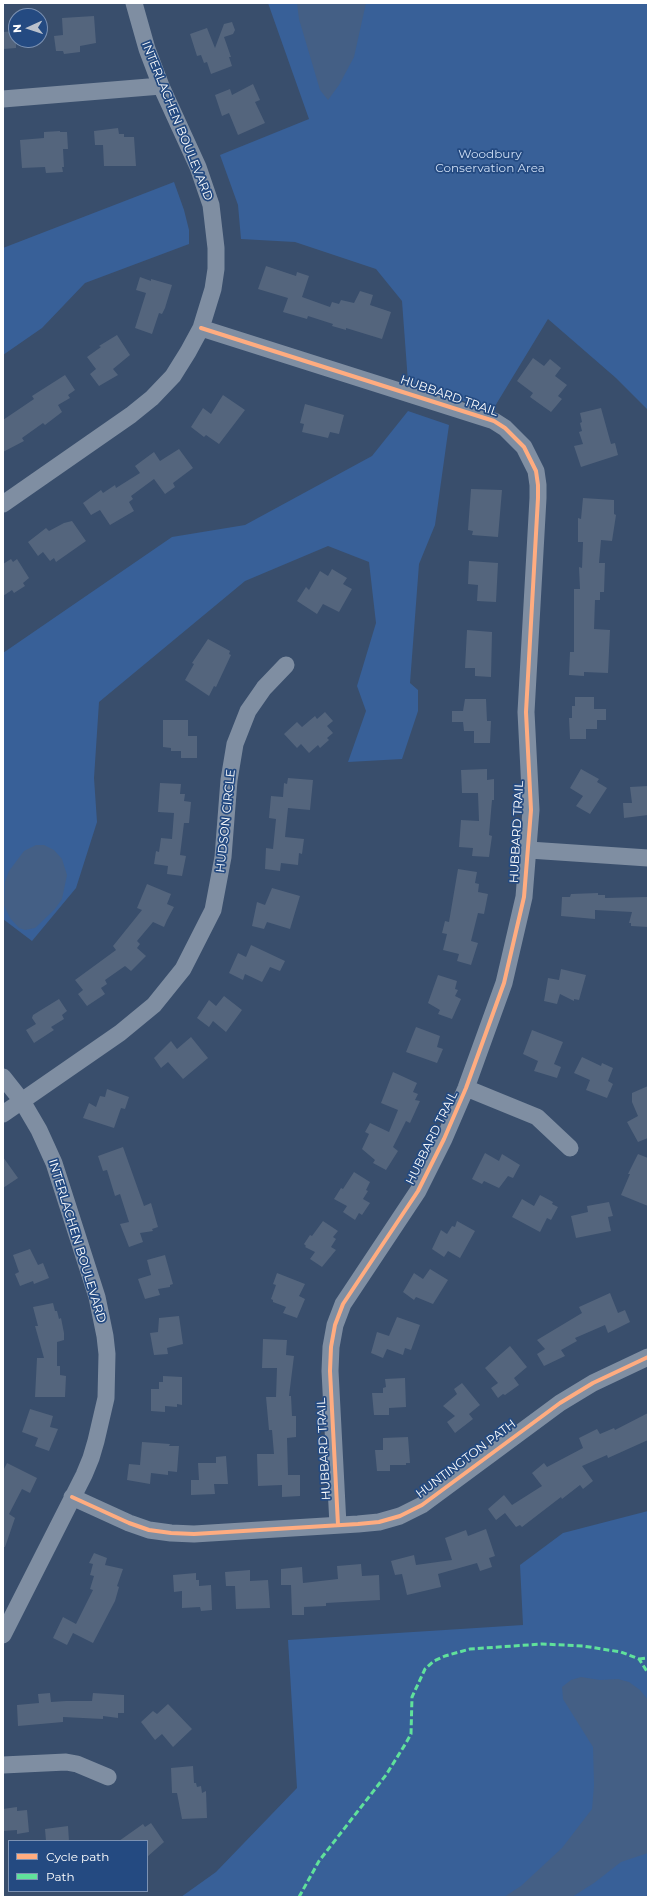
<!DOCTYPE html>
<style>
body{margin:0}
#map{position:relative;width:651px;height:1900px;overflow:hidden;background:#394e6c;font-family:Montserrat,sans-serif}
canvas{display:block}
.frame{position:absolute;inset:0;border:4px solid #fff;pointer-events:none}
.legend{position:absolute;left:8px;top:1840px;width:140px;height:52px;box-sizing:border-box;background:#244a81;border:1px solid #7c92b3;margin:0;padding:5px 7px;list-style:none;font-size:12px;color:#fff}
.legend li{display:flex;align-items:center;gap:8px;height:20px}
.legend b{width:20px;border:1px solid #7c92b3}
.north{position:absolute;left:8px;top:8px;width:40px;height:40px;box-sizing:border-box;background:#244a81;border:1px solid #7c92b3;border-radius:50%;rotate:267deg;font-size:11px;font-weight:700;line-height:16px;text-align:center;color:#fff}
.north::after{content:'';display:block;margin:auto;width:14px;height:18px;background:#bac1cc;clip-path:polygon(50% 0,100% 100%,50% 72%,0 100%)}
</style>
<div id="map">
<canvas width="651" height="1900"></canvas>
<div class="frame"></div>
<ul class="legend">
<li><b style="height:5px;background:#ffac80"></b>Cycle path</li>
<li><b style="height:5px;background:#60e19b"></b>Path</li>
</ul>
<div class="north">N</div>
</div>
<script>
const c = document.querySelector('canvas').getContext('2d');
c.lineJoin = 'round';
function paint(path, color) {
  c.fillStyle = color;
  c.fill(path, 'evenodd');
}
function poly(rows) {
  const path = new Path2D();
  for (const r of rows) {
    path.moveTo(r[0], r[1]);
    for (let i = 2; i < r.length; i += 2) path.lineTo(r[i], r[i + 1]);
  }
  return path;
}
function trace(path, color, width, dash) {
  c.strokeStyle = color;
  c.lineWidth = width;
  c.lineCap = dash ? 'butt' : 'round';
  c.setLineDash(dash || []);
  c.stroke(path);
}
function write(font, color, halo, rows, align = 'center') {
  c.font = font + ' Montserrat,sans-serif';
  c.lineWidth = 3.5;
  c.setLineDash([]);
  c.textBaseline = 'middle';
  c.strokeStyle = halo;
  c.fillStyle = color;
  for (const [text, x, y, turn = 0] of rows) {
    c.save();
    c.translate(x, y);
    c.rotate((+turn || 0) * Math.PI / 180);
    c.textAlign = isNaN(turn) ? turn : align;
    if (halo) c.strokeText(text, 0, 0);
    c.fillText(text, 0, 0);
    c.restore();
  }
}
paint(poly([
 [268,3,648,3,648,410,616,378,548,319,492,411,408,382,402,301,376,269,295,242,241,239,238,205,220,155,309,119],
 [174,182,184,210,189,230,189,244,85,283,42,328,3,355,3,248],
 [408,411,449,425,435,525,419,564,410,683,418,690,418,711,402,759,348,762,366,711,357,686,376,623,369,562,328,546,245,581,99,702,94,778,97,822,76,888,32,941,3,919,3,653,172,537,245,525,372,456],
 [648,1511,648,1897,181,1897,216,1872,297,1788,288,1640,523,1625,520,1565,563,1533]
]), '#386098');
paint(poly([
 [297,3,366,3,354,57,339,85,328,100,320,90,299,19],
 [36,845,44,845,54,850,62,859,67,875,62,899,55,909,35,928,25,930,19,928,10,918,4,905,5,882,9,871,24,851],
 [581,1677,600,1680,618,1679,629,1682,640,1690,648,1700,648,1853,621,1862,594,1883,572,1897,504,1897,521,1886,562,1848,592,1809,594,1785,593,1747,563,1699,562,1687,571,1680]
]), '#445f85');
paint(poly([
 [94,16,96,43,80,46,80,52,64,54,63,51,56,51,54,36,63,35,62,18],
 [232,22,235,30,233,34,224,37,231,57,229,57,232,66,211,74,207,62,204,63,201,55,197,56,190,34,207,28,215,48,224,24],
 [16,31,16,48,3,49,3,32],
 [253,84,260,100,255,102,265,123,238,135,229,113,222,116,215,95,230,89,232,95],
 [118,128,119,134,124,134,124,137,134,137,136,166,104,166,103,145,95,145,94,131],
 [60,131,60,132,67,132,68,149,63,149,64,167,62,167,63,172,46,173,45,167,22,168,20,140,44,138,44,132],
 [266,266,296,276,297,272,309,276,302,297,330,307,332,302,339,304,341,300,354,303,360,291,373,295,370,305,391,312,382,339,346,328,346,330,332,326,333,324,308,316,307,319,283,312,288,298,258,289],
 [140,277,151,281,151,279,172,285,165,308,162,314,159,313,152,334,135,328,146,293,136,290],
 [117,335,130,355,113,369,118,375,99,386,90,374,96,369,87,357,101,347,99,346],
 [533,358,544,366,550,359,561,368,555,376,567,385,558,396,562,399,551,412,530,397,533,393,517,381],
 [65,375,75,390,68,395,70,398,58,405,62,412,45,425,43,423,22,438,24,441,3,452,3,420,34,399,32,396],
 [223,395,245,410,219,444,206,435,204,437,191,427,203,408,211,414],
 [305,404,344,415,339,434,330,432,328,438,302,432,304,424,300,423],
 [601,408,611,444,615,443,618,455,581,467,574,446,583,444,579,432,582,431,580,423,582,422,580,413],
 [179,449,193,468,173,483,175,487,165,494,154,479,131,496,133,499,129,502,134,511,110,525,100,510,91,515,83,503,101,490,103,493,115,485,116,488,140,473,135,466,154,452,160,461],
 [471,489,502,490,498,537,472,535,473,531,468,530],
 [583,498,614,500,614,514,616,515,612,541,601,540,599,563,605,563,604,592,600,592,600,600,595,600,594,629,610,630,608,673,584,672,584,676,569,675,570,652,574,652,574,589,580,589,579,567,582,568,583,542,578,542,578,518,581,519],
 [72,521,86,541,56,562,54,558,50,561,43,552,38,556,28,542,46,528,49,531,64,523],
 [11,559,13,562,17,559,29,578,23,583,25,586,14,593,12,590,3,596,3,564],
 [469,561,498,563,496,602,477,601,478,585,468,584],
 [332,569,347,578,343,584,352,589,339,612,323,604,317,614,297,601,306,587,309,590,320,571,328,576],
 [467,630,492,632,491,677,475,676,475,668,465,668],
 [208,639,230,651,229,654,231,655,216,687,214,686,209,696,185,680,194,664,192,663],
 [575,697,594,697,594,709,606,709,606,720,597,720,597,729,586,729,586,739,570,739,569,718,572,718,572,706,575,706],
 [465,699,486,699,487,721,491,721,490,743,474,743,474,731,464,731,463,722,452,722,452,711,463,711],
 [325,712,333,721,327,726,333,733,327,738,329,740,320,748,318,745,309,753,301,744,297,748,284,734,297,722,302,727,315,716,317,719],
 [163,720,188,720,188,736,197,736,197,758,181,758,181,751,171,751,171,748,163,747],
 [487,769,487,780,494,779,494,800,492,800,489,835,492,836,489,857,472,856,473,848,459,847,461,820,479,821,478,793,462,793,461,770],
 [581,769,599,779,597,782,607,788,590,814,576,806,583,796,570,788],
 [288,778,313,780,310,810,288,808,285,837,304,839,302,854,299,853,298,865,281,863,280,871,265,869,266,848,273,849,276,819,269,818,271,796,283,797,284,783,287,784],
 [160,783,181,784,180,794,185,794,184,801,191,802,189,823,184,823,180,855,186,856,182,876,167,874,168,866,154,864,156,851,159,852,161,838,172,839,174,813,158,812],
 [648,786,648,815,624,818,623,803,632,803,630,787],
 [458,869,477,872,475,883,479,884,478,892,488,894,484,914,478,913,471,941,478,943,471,965,457,961,459,954,443,950,447,934,442,933,445,921,449,922],
 [147,884,171,894,167,904,174,907,167,920,164,927,153,922,137,941,140,944,137,948,146,956,131,971,125,966,105,980,107,984,101,988,105,994,87,1006,78,994,83,990,75,980,116,950,113,946,142,910,137,908],
 [272,888,300,896,290,929,267,922,264,929,252,926,257,902,265,905],
 [598,893,598,895,605,895,605,898,647,897,648,927,631,926,631,923,629,923,632,912,595,910,595,919,561,916,562,897,570,897,571,894],
 [251,945,285,961,280,971,270,967,262,982,245,974,243,980,229,973,238,953,246,957],
 [561,969,586,975,579,1000,574,999,574,1001,560,994,557,1004,544,1001,548,978,559,980],
 [438,975,457,981,455,989,458,990,455,996,461,999,452,1019,438,1014,440,1010,428,1003],
 [224,996,242,1010,226,1032,213,1021,209,1027,197,1018,209,1000,216,1006],
 [59,999,67,1011,62,1015,64,1019,51,1027,54,1030,34,1043,26,1030,36,1024,32,1018,33,1015],
 [416,1027,440,1036,437,1047,443,1049,437,1063,406,1052],
 [532,1030,563,1042,554,1064,561,1067,557,1078,534,1071,538,1061,523,1054],
 [191,1037,208,1058,183,1079,168,1062,161,1068,154,1058,171,1041,177,1049],
 [582,1057,601,1066,602,1063,613,1068,608,1081,613,1084,607,1098,586,1090,590,1080,574,1073],
 [393,1072,417,1083,413,1092,418,1094,415,1100,420,1101,410,1123,406,1121,393,1147,398,1151,386,1170,373,1163,375,1160,362,1149,369,1134,365,1132,370,1123,389,1132,398,1110,381,1103],
 [648,1086,648,1138,638,1142,627,1122,638,1116,632,1102,632,1093],
 [107,1089,129,1097,125,1109,121,1108,114,1128,83,1118,89,1103,96,1107,100,1096,105,1097],
 [123,1147,144,1206,151,1203,158,1227,152,1229,153,1231,140,1233,143,1242,129,1247,120,1224,129,1222,120,1194,115,1196,107,1170,103,1171,98,1156],
 [485,1153,499,1161,502,1154,520,1165,513,1178,508,1176,499,1188,484,1181,482,1184,472,1179],
 [638,1154,648,1158,648,1206,621,1195,630,1174,628,1174],
 [3,1157,18,1178,3,1188],
 [354,1172,370,1182,366,1190,368,1191,363,1199,370,1203,362,1215,359,1213,355,1220,343,1212,347,1206,334,1199,341,1188,343,1189],
 [540,1195,553,1202,552,1204,558,1207,551,1220,547,1218,540,1232,512,1217,522,1199,534,1206],
 [609,1202,613,1216,608,1217,611,1231,576,1238,571,1216,588,1212,587,1206],
 [323,1221,338,1231,333,1237,336,1239,331,1247,336,1250,322,1267,310,1259,315,1252,305,1247,306,1246,304,1244,310,1235,312,1236],
 [457,1221,475,1231,460,1258,448,1251,444,1257,432,1249,441,1230,447,1234,452,1226,455,1227],
 [30,1249,38,1265,43,1263,49,1278,34,1284,33,1281,20,1286,15,1274,19,1272,13,1255],
 [165,1255,173,1284,170,1285,170,1287,158,1289,160,1295,145,1299,138,1279,151,1275,147,1260],
 [430,1269,448,1280,433,1304,416,1297,414,1300,403,1292,414,1273,423,1279],
 [277,1273,305,1284,299,1296,305,1299,297,1318,283,1313,286,1307,273,1302,273,1300,271,1299,276,1285,273,1284],
 [610,1293,618,1313,625,1310,630,1322,608,1333,605,1325,575,1338,577,1341,561,1350,565,1356,544,1366,537,1354,545,1349,537,1340,582,1313,579,1307],
 [53,1303,55,1311,57,1311,59,1319,61,1318,64,1333,64,1340,57,1342,57,1366,60,1366,60,1375,66,1376,65,1397,35,1397,37,1358,44,1358,35,1326,38,1326,33,1307],
 [179,1316,183,1344,167,1348,168,1354,154,1355,150,1333,158,1332,159,1318],
 [397,1317,420,1325,411,1350,405,1348,403,1355,387,1349,383,1358,371,1353,377,1332,389,1336],
 [263,1339,287,1340,286,1355,294,1356,289,1396,291,1396,292,1416,296,1416,296,1437,287,1438,288,1475,300,1475,300,1496,282,1497,282,1485,258,1486,257,1454,274,1454,272,1430,269,1430,266,1397,276,1397,277,1368,262,1368],
 [510,1346,527,1367,514,1378,519,1385,505,1395,503,1394,498,1398,491,1388,498,1383,485,1368],
 [163,1376,182,1377,182,1405,177,1404,177,1407,165,1406,165,1412,151,1411,151,1389,159,1389,159,1382,163,1382],
 [405,1378,406,1407,389,1408,389,1415,374,1415,372,1393,383,1393,383,1388,386,1387,385,1379],
 [462,1383,480,1405,469,1414,473,1419,455,1433,447,1422,455,1416,443,1406,457,1394,454,1389],
 [30,1409,53,1416,50,1427,58,1429,49,1451,35,1446,38,1438,22,1432],
 [648,1413,648,1440,608,1458,607,1455,582,1466,593,1481,583,1489,580,1485,562,1499,561,1497,522,1527,520,1525,516,1527,505,1513,496,1520,488,1509,504,1495,512,1505,542,1486,532,1473,544,1463,547,1467,583,1448,579,1438,597,1429,600,1434,614,1428,615,1430],
 [408,1437,410,1463,406,1463,406,1465,390,1465,390,1471,377,1471,375,1450,383,1450,383,1438],
 [142,1442,170,1444,169,1446,179,1446,177,1472,168,1471,168,1475,151,1473,150,1484,127,1480,129,1464,140,1465],
 [226,1456,228,1484,214,1484,215,1494,191,1495,191,1480,199,1480,198,1463,216,1463,216,1457],
 [7,1463,37,1478,30,1493,22,1489,9,1514,15,1518,5,1547,3,1547,3,1471],
 [486,1529,495,1556,489,1558,492,1567,480,1571,477,1563,438,1574,441,1587,407,1595,402,1574,395,1575,391,1561,414,1555,416,1565,452,1560,445,1538,466,1530,468,1536],
 [94,1553,107,1558,105,1565,123,1569,117,1586,119,1587,115,1601,93,1643,73,1633,67,1645,53,1638,63,1617,76,1624,93,1590,90,1589,94,1576,90,1575,93,1564,89,1563],
 [361,1564,362,1576,379,1575,380,1600,326,1603,326,1606,304,1607,304,1615,292,1615,291,1585,281,1585,281,1569,302,1567,303,1583,338,1579,337,1566],
 [250,1570,250,1581,268,1580,270,1608,236,1609,235,1586,226,1586,225,1572],
 [196,1573,196,1580,199,1580,199,1586,211,1585,212,1610,201,1611,200,1607,182,1608,182,1591,174,1592,173,1575],
 [50,1693,51,1702,66,1701,92,1701,93,1693,124,1695,124,1713,118,1713,118,1718,103,1716,103,1719,63,1717,63,1722,18,1726,17,1705,39,1703,38,1694],
 [168,1704,192,1729,173,1747,162,1734,155,1740,141,1722,153,1711,157,1714],
 [193,1766,194,1783,196,1783,197,1787,201,1786,202,1793,206,1791,207,1818,182,1819,177,1793,172,1793,171,1768],
 [17,1807,17,1811,27,1810,29,1832,17,1834,17,1830,3,1831,3,1809],
 [151,1823,164,1842,147,1857,147,1841,119,1841,143,1824,145,1827],
 [68,1826,69,1841,46,1841,45,1829]
]), '#54657d');
trace(poly([
 [3,99,161,86],
 [201,328,494,421,505,428,524,447,536,471,538,485,538,498,526,712,531,810,524,897,504,983,466,1088,444,1139,418,1191,343,1304,335,1325,331,1347,330,1371,338,1525],
 [3,504,131,415,152,398,173,376,188,352,201,328,213,289,216,269,216,248,211,205,198,167,161,86,147,49,134,3],
 [529,850,648,858],
 [3,1077,22,1101,39,1130,54,1163,97,1297,105,1336,107,1354,106,1398,96,1441,91,1458,84,1475,3,1635],
 [466,1088,537,1117,570,1148],
 [3,1114,120,1033,154,1005,183,969,213,910,223,857,229,780,235,744,248,711,264,688,286,665],
 [72,1497,129,1523,149,1530,171,1533,194,1534,358,1524,379,1522,400,1516,422,1505,560,1403,593,1383,648,1357],
 [3,1765,66,1762,77,1764,108,1777]
]), '#7f8ea2', 17);
trace(poly([
 [639,1659,648,1658],
 [299,1897,319,1861,386,1775,406,1743,411,1734,412,1697,425,1669,434,1661,445,1656,470,1649,542,1644,583,1646,621,1652,639,1659,648,1673]
]), '#60e19b', 3, [6, 3]);
trace(poly([
 [201,328,494,421,505,428,524,447,536,471,538,485,538,498,526,712,531,810,524,897,504,983,466,1088,444,1139,418,1191,343,1304,335,1325,331,1347,330,1371,338,1525],
 [72,1497,129,1523,149,1530,171,1533,194,1534,358,1524,379,1522,400,1516,422,1505,560,1403,593,1383,648,1357]
]), '#ffac80', 4);
write('12px', '#fff', '#244a81', [
 ["INTERLACHEN BOULEVARD",177,121,68],
 ["HUBBARD TRAIL",449,396,19],
 ["HUDSON CIRCLE",226,821,-84],
 ["HUBBARD TRAIL",517,832,-87],
 ["HUBBARD TRAIL",432,1138,-64],
 ["INTERLACHEN BOULEVARD",77,1241,73],
 ["HUBBARD TRAIL",324,1449,-93],
 ["HUNTINGTON PATH",466,1459,-37]
]);
write('12px', '#cfdff5', '#244a81', [
 ["Woodbury",490,154],
 ["Conservation Area",490,168]
]);
</script>
